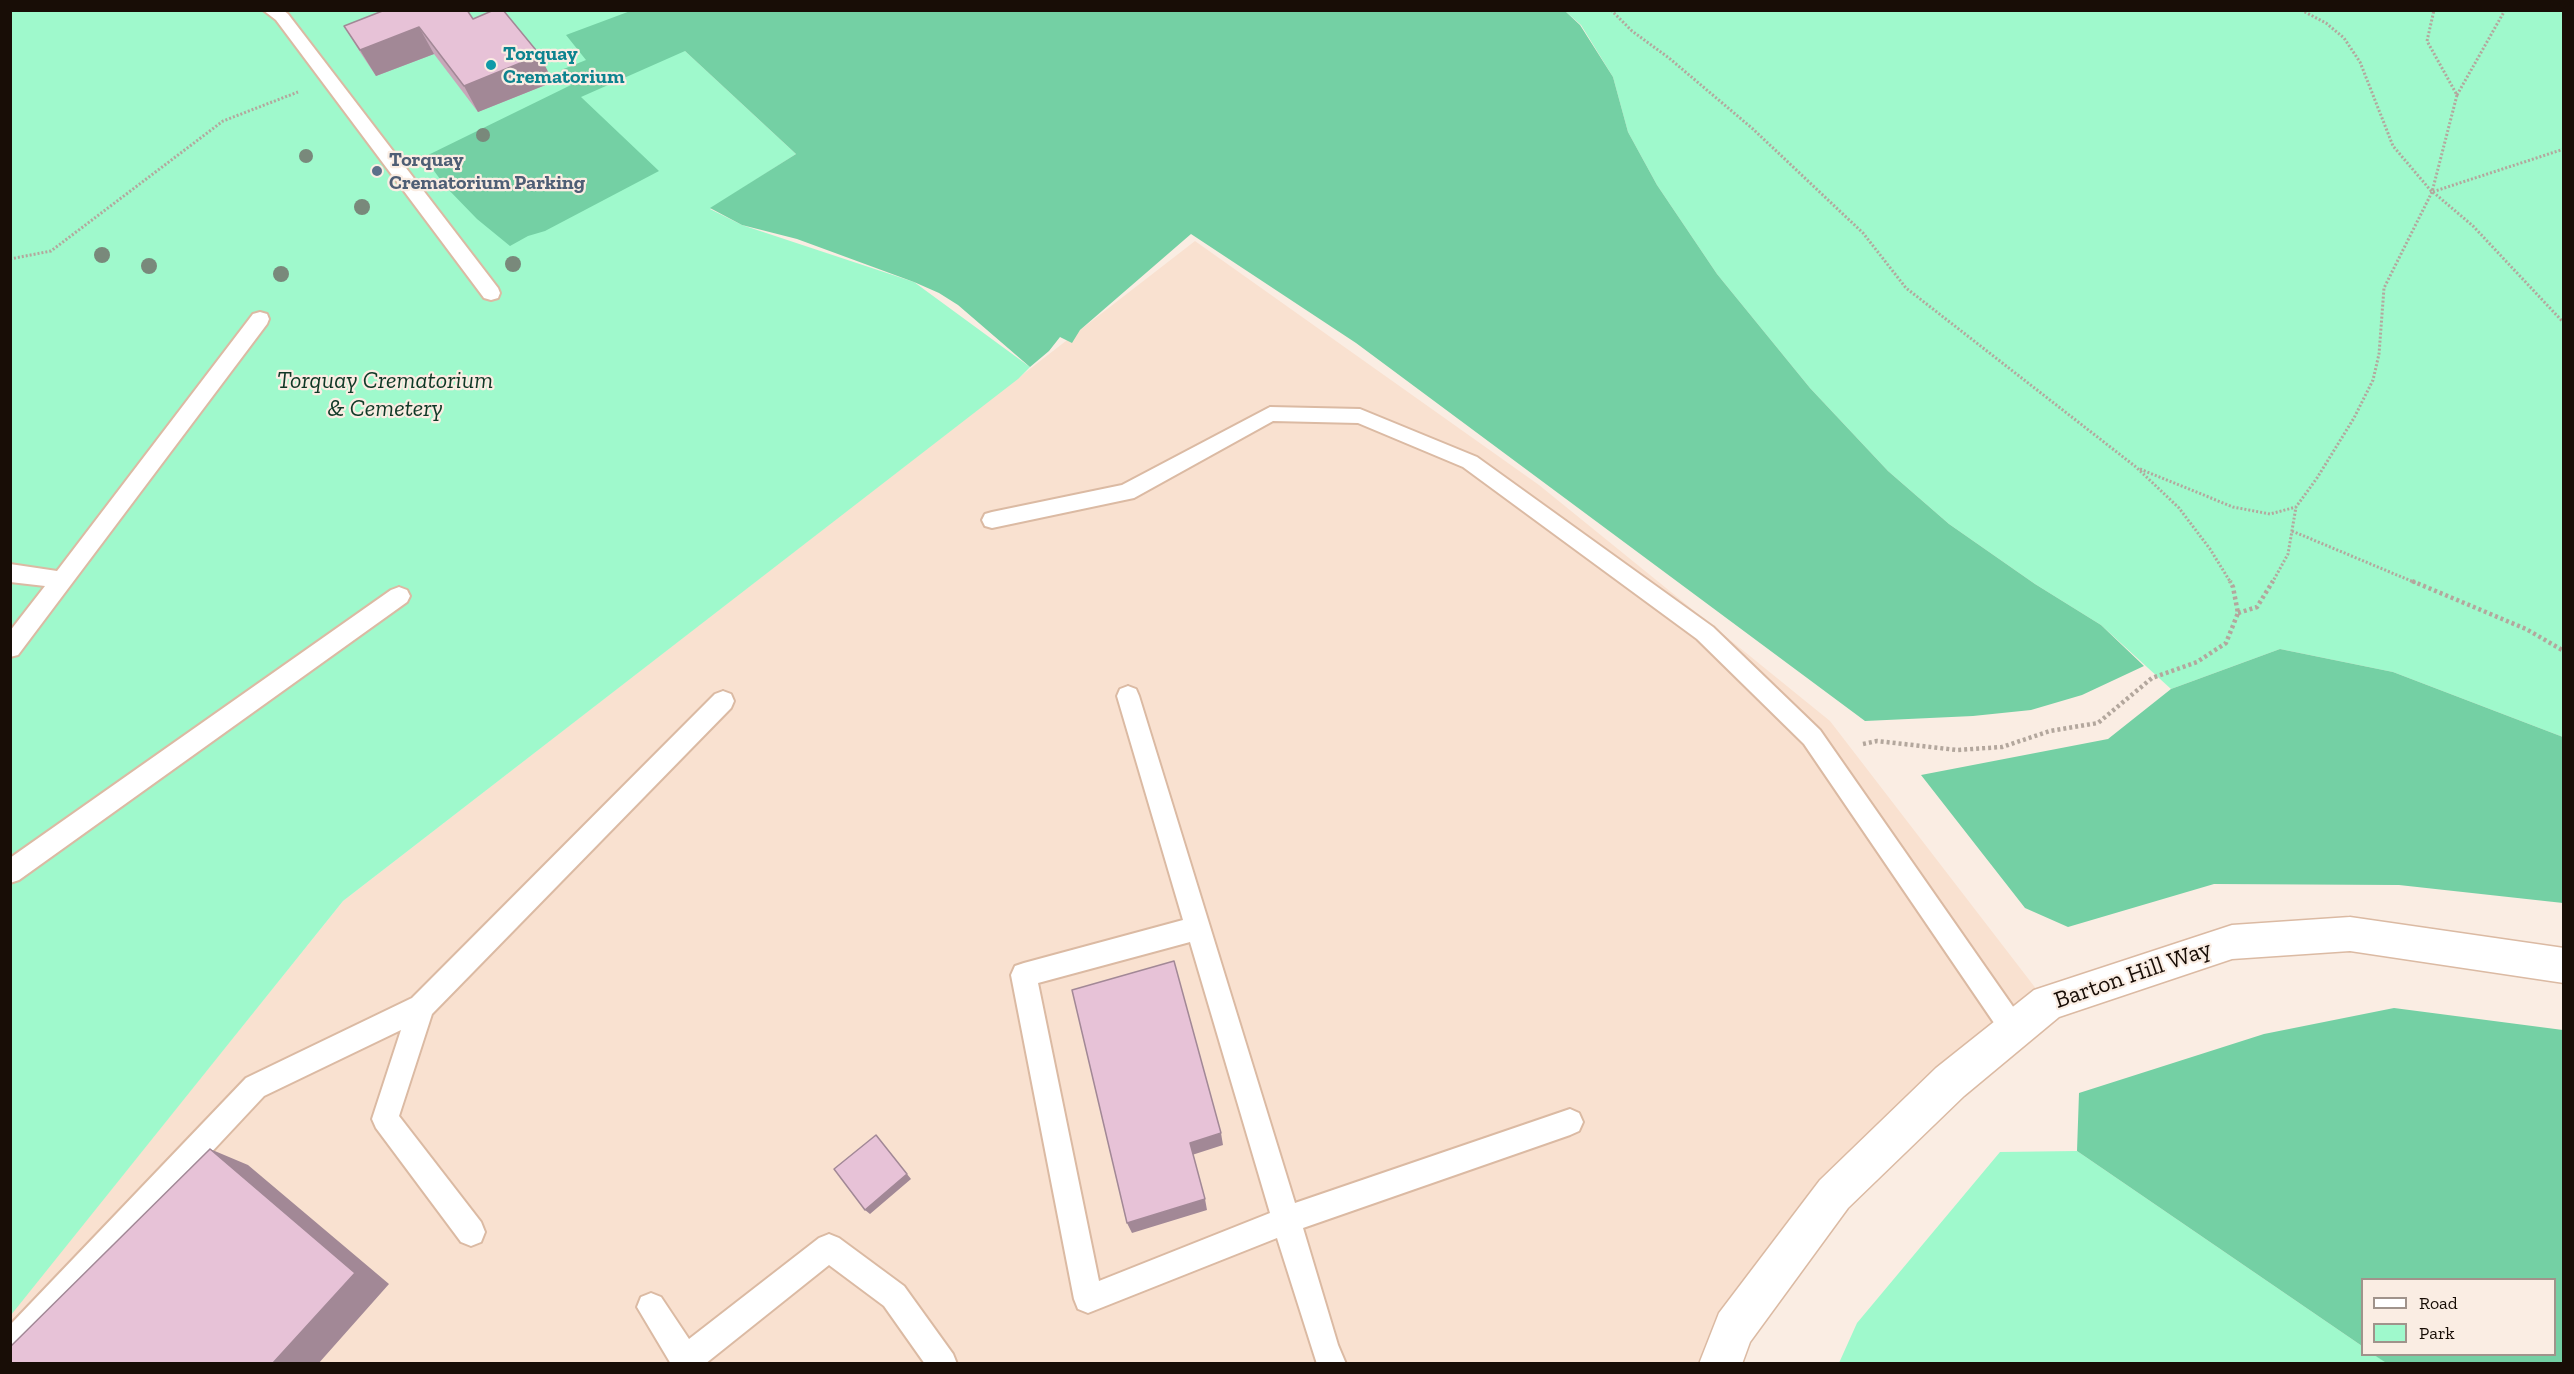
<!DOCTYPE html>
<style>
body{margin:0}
#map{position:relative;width:2574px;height:1374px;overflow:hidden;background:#faede3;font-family:"Zilla Slab",serif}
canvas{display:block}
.frame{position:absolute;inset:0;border:12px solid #180d06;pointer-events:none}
.legend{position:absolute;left:2361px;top:1278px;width:195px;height:78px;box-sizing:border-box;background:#faede3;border:2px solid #a0938b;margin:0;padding:8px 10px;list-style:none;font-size:18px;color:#180d06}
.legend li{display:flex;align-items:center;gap:12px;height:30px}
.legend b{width:30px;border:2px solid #a0938b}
</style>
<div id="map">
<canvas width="2574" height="1374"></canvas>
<div class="frame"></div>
<ul class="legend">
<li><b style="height:8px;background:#fff"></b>Road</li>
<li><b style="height:16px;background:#9ff9cc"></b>Park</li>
</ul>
</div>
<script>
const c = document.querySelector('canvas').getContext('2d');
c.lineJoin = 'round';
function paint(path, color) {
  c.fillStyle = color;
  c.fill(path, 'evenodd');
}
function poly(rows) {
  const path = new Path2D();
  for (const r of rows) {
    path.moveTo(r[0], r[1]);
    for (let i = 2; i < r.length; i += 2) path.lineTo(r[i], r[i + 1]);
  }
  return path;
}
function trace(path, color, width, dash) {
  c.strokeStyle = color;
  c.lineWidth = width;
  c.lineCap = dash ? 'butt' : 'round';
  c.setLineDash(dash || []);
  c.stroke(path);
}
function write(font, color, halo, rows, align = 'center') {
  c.font = font + ' "Zilla Slab",serif';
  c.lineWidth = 4.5;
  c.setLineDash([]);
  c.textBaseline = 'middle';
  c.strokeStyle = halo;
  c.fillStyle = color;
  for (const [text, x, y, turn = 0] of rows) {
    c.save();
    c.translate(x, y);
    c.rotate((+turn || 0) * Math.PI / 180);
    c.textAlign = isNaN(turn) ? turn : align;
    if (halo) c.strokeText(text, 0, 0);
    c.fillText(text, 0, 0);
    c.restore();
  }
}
paint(poly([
 [1195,241,1539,485,1830,721,2047,1003,1834,1194,1720,1363,11,1364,10,1315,343,901]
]), '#f9e1d0');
paint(poly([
 [11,11,642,11,796,154,710,209,742,225,914,282,1030,367,1018,379,343,901,11,1315],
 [1565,11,2563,11,2563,737,2393,672,2280,649,2171,689,2101,625,2035,584,1949,524,1888,471,1810,388,1717,274,1657,185,1628,132,1613,77,1581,25],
 [2077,1151,2362,1346,2362,1354,2374,1355,2388,1363,1839,1363,1857,1323,2000,1152]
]), '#9ff9cc');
paint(poly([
 [633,10,1565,11,1580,25,1613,77,1628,132,1657,185,1717,274,1810,388,1888,471,1949,524,2035,584,2101,625,2144,666,2082,695,2031,710,1973,716,1865,721,1356,343,1191,234,1080,330,1072,343,1060,337,1049,351,1030,367,958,305,939,293,914,282,797,239,742,225,710,208,796,154,685,51,581,97,659,171,545,231,528,236,510,246,477,219,445,186,424,157,571,85,561,70,586,60,566,35],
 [2280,649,2393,672,2563,737,2563,903,2399,885,2214,884,2068,927,2025,908,1921,775,2108,739,2171,689],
 [2394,1008,2563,1030,2563,1363,2388,1364,2374,1355,2554,1354,2554,1280,2362,1280,2362,1346,2077,1151,2079,1093,2264,1034]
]), '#74d0a4');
const service = poly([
 [263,10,283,10,288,14,498,288,500,293,498,298,491,300,484,298,276,20,263,10],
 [260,312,267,314,269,319,267,324,18,655,10,657,10,631,45,586,10,582,10,564,57,571,253,314,260,312],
 [1270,407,1360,409,1477,457,1713,627,1820,730,2023,1021,2027,1030,2023,1039,2014,1043,2005,1039,1804,744,1697,639,1463,467,1358,423,1273,421,1134,498,992,528,985,526,982,520,985,514,992,512,1122,485,1270,407],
 [399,587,407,590,410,596,407,602,19,880,10,883,10,858,391,590,399,587],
 [1128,686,1136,689,1139,696,1295,1203,1570,1109,1579,1113,1583,1122,1579,1131,1570,1135,1303,1228,1338,1345,1346,1364,1317,1364,1277,1238,1088,1313,1078,1309,1074,1299,1011,975,1015,966,1024,963,1183,920,1117,696,1120,689,1128,686],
 [1190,942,1270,1213,1099,1281,1038,983,1190,942],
 [723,691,731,694,734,701,731,708,432,1014,399,1116,481,1222,485,1232,481,1242,471,1246,461,1242,376,1128,372,1119,401,1030,264,1096,20,1357,10,1361,10,1325,246,1078,412,998,715,694,723,691],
 [829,1234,839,1238,904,1286,953,1354,957,1364,925,1364,884,1306,829,1265,705,1364,671,1364,637,1307,641,1297,651,1293,661,1297,689,1339,819,1238,829,1234]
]);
const tertiary = poly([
 [2350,917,2564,948,2564,983,2350,951,2232,959,2059,1017,1964,1096,1848,1208,1750,1342,1742,1364,1699,1364,1719,1313,1820,1180,1936,1068,2034,990,2232,925,2350,917]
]);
trace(service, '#dbbaa3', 4);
trace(tertiary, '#dbbaa3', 3);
trace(poly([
 [1611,10,1632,31,1669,58,1753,129,1863,233,1906,288,2136,467,2179,508,2210,549,2231,583],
 [2301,10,2326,23,2344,38,2360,62,2393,146,2432,192,2564,149],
 [2457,95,2505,10],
 [2433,192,2473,226,2564,323],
 [10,259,51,251,223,121,298,92],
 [2140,469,2233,507,2270,514,2296,507,2317,478,2354,418,2373,380,2379,354,2384,288,2432,192,2457,95,2427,41,2434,10],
 [2292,531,2416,583],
 [2272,583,2288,554,2296,507]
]), '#b3a79d', 3, [2, 2]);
trace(poly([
 [2412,581,2526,629,2564,651],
 [2238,613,2257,607,2273,581],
 [1863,744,1877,741,1957,750,2002,747,2050,731,2098,723,2152,678,2197,662,2226,643,2238,613,2233,587,2230,581]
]), '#b3a79d', 4.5, [3, 3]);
paint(service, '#fff');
paint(tertiary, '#fff');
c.fillStyle = '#79897b';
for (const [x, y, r] of [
 [483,135,7],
 [306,156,7],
 [362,207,8],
 [102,255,8],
 [513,264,8],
 [149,266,8],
 [281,274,8]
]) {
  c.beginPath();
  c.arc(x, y, r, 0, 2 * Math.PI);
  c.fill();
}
paint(poly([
 [473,19,553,82,478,112,434,54,376,76,360,52,344,26]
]), '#c7a7b9');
paint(poly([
 [419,27,434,54,376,76,360,50],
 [540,55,553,82,478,112,464,86],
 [1221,1133,1223,1145,1192,1155,1190,1143],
 [876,1135,911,1179,870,1214,865,1210],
 [210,1149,248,1165,389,1284,318,1364,272,1364],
 [1205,1199,1207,1210,1132,1233,1127,1223]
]), '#a28896');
const building = poly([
 [385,10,467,10,473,19,494,10,503,10,540,55,464,86,419,27,360,50,344,26,385,10],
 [1174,961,1221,1133,1190,1143,1205,1199,1127,1223,1072,990,1174,961],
 [876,1135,907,1174,865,1210,834,1169,876,1135],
 [210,1149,355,1273,272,1364,10,1364,10,1347,210,1149]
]);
paint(building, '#e7c2d7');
trace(building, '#a28896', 1.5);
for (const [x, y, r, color] of [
 [491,65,6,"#0f9aa8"],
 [377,171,6,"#5c6f8a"]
]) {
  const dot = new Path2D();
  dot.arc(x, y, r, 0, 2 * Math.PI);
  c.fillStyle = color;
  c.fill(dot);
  trace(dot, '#faede3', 2);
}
write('bold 20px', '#0d838f', '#faede3', [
 ["Torquay",503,54],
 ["Crematorium",503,77]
], 'left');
write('bold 20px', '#4e5e75', '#faede3', [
 ["Torquay",389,160],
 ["Crematorium Parking",389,183]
], 'left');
write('italic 24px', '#0f3826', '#faede3', [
 ["Torquay Crematorium",385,381],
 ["& Cemetery",385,409]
]);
write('24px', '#180d06', '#faede3', [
 ["Barton Hill Way",2133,975,-19]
]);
</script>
